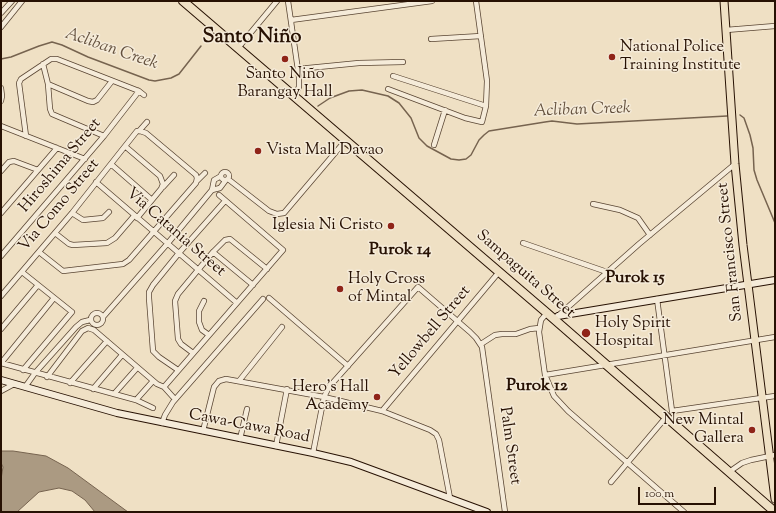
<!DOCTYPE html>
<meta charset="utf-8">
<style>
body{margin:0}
#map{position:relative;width:776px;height:513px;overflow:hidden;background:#efe0c4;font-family:"Sorts Mill Goudy",serif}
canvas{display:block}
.frame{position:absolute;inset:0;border:2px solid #271103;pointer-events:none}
.scale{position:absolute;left:638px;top:487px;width:78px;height:18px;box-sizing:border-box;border:2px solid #271103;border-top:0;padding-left:5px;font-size:12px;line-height:14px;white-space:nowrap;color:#271103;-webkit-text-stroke:3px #f5ebd9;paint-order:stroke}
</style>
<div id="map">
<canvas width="776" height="513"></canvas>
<div class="frame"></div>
<div class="scale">100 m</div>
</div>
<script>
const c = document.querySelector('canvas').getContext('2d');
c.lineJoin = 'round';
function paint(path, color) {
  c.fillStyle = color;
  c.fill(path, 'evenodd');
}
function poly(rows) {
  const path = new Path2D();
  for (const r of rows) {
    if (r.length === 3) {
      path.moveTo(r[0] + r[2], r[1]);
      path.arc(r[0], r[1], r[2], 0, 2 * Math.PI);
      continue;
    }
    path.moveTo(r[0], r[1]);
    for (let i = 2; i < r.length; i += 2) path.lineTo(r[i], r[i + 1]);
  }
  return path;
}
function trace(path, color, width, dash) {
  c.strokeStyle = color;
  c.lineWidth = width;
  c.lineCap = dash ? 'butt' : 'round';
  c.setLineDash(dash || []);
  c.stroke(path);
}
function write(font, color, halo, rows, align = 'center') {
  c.font = font + ' "Sorts Mill Goudy",serif';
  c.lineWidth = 3;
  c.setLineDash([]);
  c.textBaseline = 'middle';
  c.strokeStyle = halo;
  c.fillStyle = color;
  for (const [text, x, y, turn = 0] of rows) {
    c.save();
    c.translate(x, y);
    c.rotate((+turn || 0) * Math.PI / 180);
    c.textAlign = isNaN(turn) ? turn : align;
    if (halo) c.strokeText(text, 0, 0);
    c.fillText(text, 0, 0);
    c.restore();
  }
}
const water = poly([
 [1,451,13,451,46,456,68,468,128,512,95,512,85,500,72,491,59,488,39,492,17,512,1,512,1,479,3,467,1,463,1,451]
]);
paint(water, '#ab9a82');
trace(water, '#76634f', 1);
trace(poly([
 [1,59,11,57,39,46,52,42,62,45,88,57,149,80,155,81,171,78,179,74,201,46],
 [318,106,330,98,349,91,362,90,388,96,399,103,411,118,419,138,427,146,451,159,459,160,466,159,471,155,479,140,484,135,489,131,545,122,552,121,577,124,727,116],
 [740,115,744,118,750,135,753,148,754,170,757,180,775,223]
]), '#76634f', 1.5);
const street = poly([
 [288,1,299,77,299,87,294,96],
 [1,13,12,1],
 [291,20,432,1],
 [1,27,22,1],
 [726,30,775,26],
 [431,39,481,36],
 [238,48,277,1],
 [43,64,48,84,50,109,52,114,104,136],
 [298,69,359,63,403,62],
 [393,76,486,106],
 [48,84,88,101,93,102,97,100,112,81],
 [1,88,2,96,1,101],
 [388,89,465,118,482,122,486,106,487,81,476,1],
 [1,126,85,159],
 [139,131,147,122],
 [26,136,19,83,21,79,51,59,57,59,139,91,144,95],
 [434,145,445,110],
 [126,147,160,176,163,184,161,189,137,218],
 [112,165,152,200],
 [1,171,9,162,14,161,38,170],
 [225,176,4],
 [228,179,269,211,277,214,284,213,346,140],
 [197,181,205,173],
 [96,182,237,303],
 [163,187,174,175],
 [212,190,214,180,221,176],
 [593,204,620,210,638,218,650,235],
 [1,213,57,148],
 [72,213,83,220,103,218,109,212],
 [55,233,69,244,73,245,107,243,115,238,134,216],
 [523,243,607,272],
 [213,252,253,285],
 [1,256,104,136,139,91],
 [22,272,72,312,23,370],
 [1,296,72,213,137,131,140,131,146,133,196,175,197,178,196,183,129,260,123,264,63,271,39,252],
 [269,298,348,366],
 [657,299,672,411],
 [204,301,199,311,199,322,202,330,209,335],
 [97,319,6],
 [547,313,541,320,539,332,545,375,554,396,568,411,684,512],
 [559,315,639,244,735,164],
 [103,317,168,243,212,190,220,188,226,180],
 [1,329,38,285],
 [481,344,495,335,502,334,516,334,530,329,539,328],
 [193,353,181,344,178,339,175,301,178,294,213,252,225,240,230,239,267,269],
 [1,363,136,400,153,408],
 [1,363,54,298],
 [178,370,159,357,153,351,149,298,149,292,153,285,179,253,225,201],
 [545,375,775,337],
 [47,377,82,331,88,328,94,330,157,384,164,387,173,397],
 [239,381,282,327],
 [70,383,107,341],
 [25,387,35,373,76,327,82,322,90,320],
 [164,387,283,250,219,195],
 [93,389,122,355],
 [1,391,14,384],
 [114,394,137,368],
 [136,400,153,381],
 [382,411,499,272],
 [672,411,775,396],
 [162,423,165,415,173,402,263,299],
 [203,431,214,387,219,381,226,379,324,397,382,411,430,430,436,434,439,440,450,498],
 [240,439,247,409],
 [276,446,287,389],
 [313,453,324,397,329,387,418,287,470,332,476,338,482,347,505,512],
 [729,472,742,463,751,460,775,455],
 [611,482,667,416]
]);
const secondary = poly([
 [555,319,558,316,775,280],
 [1,380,117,413,313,453,351,462,487,512]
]);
const primary = poly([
 [724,1,735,164,743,245,775,499]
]);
const highway = poly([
 [183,1,547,313,775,512]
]);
trace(street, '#594533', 6);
trace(secondary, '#271103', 8);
trace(primary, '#271103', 9);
trace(highway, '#271103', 10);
trace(street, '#f5ebd9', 4.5);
trace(secondary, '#f5ebd9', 6);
trace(primary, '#efe0c4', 7);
trace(highway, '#efe0c4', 8);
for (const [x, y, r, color] of [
 [612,57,4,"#8f2418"],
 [285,59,4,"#8f2418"],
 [258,151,4,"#8f2418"],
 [391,226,4,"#8f2418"],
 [340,289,4,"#8f2418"],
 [586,333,5,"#8f2418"],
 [377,397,4,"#8f2418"],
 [752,430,4,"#8f2418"]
]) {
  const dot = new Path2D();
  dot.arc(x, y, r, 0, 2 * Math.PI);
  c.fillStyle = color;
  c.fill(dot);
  trace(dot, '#f5ebd9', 1.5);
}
write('16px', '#271103', '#f5ebd9', [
 ["National Police",620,48],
 ["Training Institute",620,66],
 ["Santo Niño",285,75,"center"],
 ["Barangay Hall",285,93,"center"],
 ["Vista Mall Davao",266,151],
 ["Iglesia Ni Cristo",383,226,"right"],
 ["Holy Cross",348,280],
 ["of Mintal",348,298],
 ["Holy Spirit",595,324],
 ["Hospital",595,342],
 ["Hero's Hall",369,388,"right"],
 ["Academy",369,406,"right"],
 ["New Mintal",744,421,"right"],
 ["Gallera",744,439,"right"]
], 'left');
write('16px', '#271103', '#f5ebd9', [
 ["Hiroshima Street",61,166,-50],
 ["Via Como Street",60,206,-50],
 ["Via Catania Street",175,233,41],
 ["San Francisco Street",731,252,-96],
 ["Sampaguita Street",525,275,41],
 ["Yellowbell Street",431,333,-50],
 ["Cawa-Cawa Road",249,427,11],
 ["Palm Street",509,446,82]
]);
write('italic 17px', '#624f3c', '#f5ebd9', [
 ["Acliban Creek",111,50,19],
 ["Acliban Creek",582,111,-2]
]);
write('bold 17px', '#271103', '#f5ebd9', [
 ["Purok 14",400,251],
 ["Purok 15",635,279],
 ["Purok 12",537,387]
]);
write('bold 20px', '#271103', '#f5ebd9', [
 ["Santo Niño",252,39]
]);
</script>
